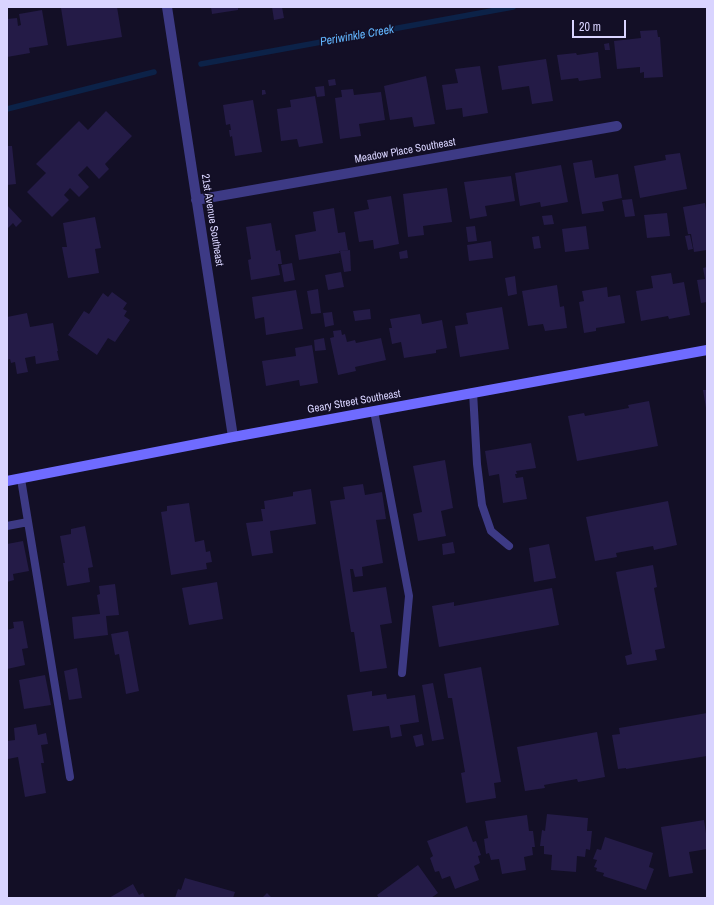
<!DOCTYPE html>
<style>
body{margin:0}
#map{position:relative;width:714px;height:905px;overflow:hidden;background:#130f26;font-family:"Archivo Narrow",sans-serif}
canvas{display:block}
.frame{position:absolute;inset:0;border:8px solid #d9d4ff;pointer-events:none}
.scale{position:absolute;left:572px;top:20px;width:54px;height:18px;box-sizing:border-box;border:2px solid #d9d4ff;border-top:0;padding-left:5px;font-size:12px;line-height:14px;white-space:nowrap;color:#d9d4ff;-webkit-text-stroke:3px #130f26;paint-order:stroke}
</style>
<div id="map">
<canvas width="714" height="905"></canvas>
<div class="frame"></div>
<div class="scale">20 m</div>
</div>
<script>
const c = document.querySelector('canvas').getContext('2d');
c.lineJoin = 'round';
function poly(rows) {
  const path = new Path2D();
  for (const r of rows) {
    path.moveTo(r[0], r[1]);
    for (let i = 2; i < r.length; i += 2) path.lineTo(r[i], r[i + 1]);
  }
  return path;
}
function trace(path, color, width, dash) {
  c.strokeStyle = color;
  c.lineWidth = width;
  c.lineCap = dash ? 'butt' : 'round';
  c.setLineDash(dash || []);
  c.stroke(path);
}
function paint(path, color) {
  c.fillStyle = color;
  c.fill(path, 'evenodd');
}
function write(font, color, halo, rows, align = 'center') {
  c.font = font + ' "Archivo Narrow",sans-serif';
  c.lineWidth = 3;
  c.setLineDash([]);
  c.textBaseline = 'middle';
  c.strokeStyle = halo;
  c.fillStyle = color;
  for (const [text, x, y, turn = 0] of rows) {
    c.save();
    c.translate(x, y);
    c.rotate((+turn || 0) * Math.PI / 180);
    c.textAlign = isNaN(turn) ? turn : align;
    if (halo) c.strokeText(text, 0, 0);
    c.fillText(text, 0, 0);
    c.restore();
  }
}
trace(poly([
 [201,64,513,7],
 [7,109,154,72]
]), '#0c2248', 5.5);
paint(poly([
 [69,7,117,7,122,37,67,46,61,8],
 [211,7,238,7,238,10,212,14],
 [272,7,282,7,284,18,274,20],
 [42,10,48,45,29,48,30,53,7,57,7,19,17,18,18,26,21,25,19,14],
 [657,30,658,37,660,37,663,77,644,78,644,72,640,73,640,67,617,69,614,41,641,38,640,31],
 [609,43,610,50,605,50,604,44],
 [598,52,601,78,579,81,578,78,561,80,557,55,576,53,577,55],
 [546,59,553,101,532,104,529,86,502,90,498,66],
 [480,66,488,113,463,117,462,108,446,110,442,85,458,83,455,69],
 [426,76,435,124,414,127,412,117,390,120,384,86],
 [335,79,336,85,329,86,328,80],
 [324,86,325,96,317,97,315,87],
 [353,89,354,95,381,92,385,120,359,124,361,136,340,139,335,98,342,97,341,90],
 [262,90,265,90,266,94,262,95],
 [315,96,323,143,299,147,297,139,281,141,277,109,291,107,290,100],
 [253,100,262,152,235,156,232,136,230,137,229,130,231,130,230,124,226,125,223,105],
 [106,111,132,136,105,164,109,169,99,179,87,166,78,175,89,187,79,197,70,188,64,195,69,200,52,217,27,192,46,173,36,164,79,121,88,130],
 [7,146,12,146,16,184,7,185],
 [680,153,687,189,640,198,634,166,666,160,665,155],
 [592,160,595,178,618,174,622,198,602,202,604,211,582,214,573,163],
 [561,165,568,202,541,207,540,202,520,206,515,173],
 [511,176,515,201,485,206,487,216,470,219,464,182],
 [447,188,452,222,423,226,424,235,408,237,403,194],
 [391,196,399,244,374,249,373,240,359,242,354,212,369,209,367,200],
 [632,199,635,216,625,217,622,200],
 [705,203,707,218,707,250,694,252,691,234,688,234,683,207],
 [7,205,22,221,16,227,13,223,8,228,7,227],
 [334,208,338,233,345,232,348,250,339,251,340,253,299,260,295,235,316,231,313,212],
 [667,213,670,236,647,238,644,215],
 [552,215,554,224,544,225,542,216],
 [95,217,101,248,95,249,99,273,68,278,62,247,67,247,63,223],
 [271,223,276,251,280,250,282,264,278,264,280,275,251,280,248,260,251,259,246,227],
 [475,226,477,241,468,242,466,227],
 [586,226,589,249,565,252,562,229],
 [690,235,693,249,688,250,685,236],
 [539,236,541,248,534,249,532,237],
 [491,241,493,258,469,261,467,245],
 [350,250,351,271,344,272,340,251],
 [407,250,408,258,400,259,399,252],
 [292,263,295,280,284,282,281,265],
 [707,267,707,302,701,303,697,280,705,279,703,268],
 [341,272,344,287,328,290,325,275],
 [671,273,673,284,684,282,690,315,669,319,668,316,641,321,636,291,653,288,651,276],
 [515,276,517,294,508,296,505,278],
 [557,285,560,307,564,306,567,328,545,331,543,324,528,326,522,291],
 [607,287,608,297,620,295,625,323,596,328,596,331,584,333,579,302,584,301,582,291],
 [318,289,321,313,311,314,307,291],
 [296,290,303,329,266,335,264,317,255,319,252,297],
 [112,292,127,303,123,309,127,311,124,316,130,320,115,342,108,338,97,355,68,335,84,311,89,314,103,293,108,297],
 [502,307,509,349,460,357,455,326,468,324,466,313],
 [370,309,371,319,355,321,353,311],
 [332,312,334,325,325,327,323,313],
 [27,313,30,327,53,323,58,351,57,351,59,360,36,364,35,356,25,358,28,372,17,374,15,362,11,363,10,359,7,360,7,317],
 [420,314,422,324,442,320,447,348,436,350,436,353,404,358,401,342,392,344,389,328,392,328,390,319],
 [341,330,342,335,345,334,347,342,355,340,356,343,381,338,386,360,355,367,356,371,338,375,330,338,334,337,333,331],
 [324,338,326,350,315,351,314,340],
 [312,345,318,383,300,386,299,380,266,386,262,361,296,356,295,348],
 [703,390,707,390,707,408,706,408],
 [649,401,658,446,577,461,568,416,584,413,585,416,629,408,628,405],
 [531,443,536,468,516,471,517,474,515,474,516,478,523,477,527,499,503,503,499,474,489,476,485,451],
 [445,460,453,508,441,511,446,536,418,541,413,514,422,512,413,466],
 [363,484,365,495,382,492,386,519,376,520,383,563,362,567,363,576,355,577,353,569,350,569,353,592,386,587,392,623,380,625,387,668,360,672,354,632,351,632,330,501,345,499,343,487],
 [311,489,316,524,270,531,273,553,252,556,246,523,263,521,261,509,265,509,264,501,293,496,293,492],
 [668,501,677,545,654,550,653,546,616,553,617,557,595,561,586,517],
 [189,503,195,542,204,540,206,552,210,551,212,562,206,563,207,569,171,575,161,512,167,511,167,506],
 [85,526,93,567,88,568,90,582,67,586,63,563,65,563,60,536,71,534,71,529],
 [23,541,29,571,13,574,14,580,7,582,7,544],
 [453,542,455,553,443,555,442,544],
 [549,544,556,578,534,582,529,548],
 [653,565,657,587,654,588,665,648,655,650,657,660,627,665,625,656,632,654,616,572],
 [217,582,223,619,189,625,182,588],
 [115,584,119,615,106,616,108,635,74,639,72,617,100,614,97,595,100,594,99,586],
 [552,588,559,625,439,647,432,606,454,602,454,606],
 [23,621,28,648,22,649,25,665,7,669,7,630,14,628,13,622],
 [128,631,139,691,126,694,119,654,115,655,111,634],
 [481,667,501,782,494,783,496,798,466,803,461,773,465,772,452,698,448,698,444,674],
 [77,668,82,698,69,700,64,671],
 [45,675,51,705,24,709,19,680],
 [433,683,444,739,432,741,422,685],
 [372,691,372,696,386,694,387,699,415,695,419,722,400,725,402,736,391,738,389,726,353,731,347,695],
 [707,713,707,756,626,769,626,768,618,769,612,735,620,734,619,728],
 [36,724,38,735,46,733,48,744,41,745,44,763,41,763,46,793,25,797,18,757,8,759,7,741,15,740,14,728],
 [597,732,605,777,578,782,577,779,544,785,545,788,525,791,517,747],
 [422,734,424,745,416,747,413,736],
 [547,814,588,818,587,831,592,831,590,850,586,849,585,857,577,856,576,872,551,870,552,855,544,854,544,846,540,846,542,830,545,831],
 [527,815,529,831,533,831,535,847,532,847,533,855,524,857,526,870,502,874,499,859,491,860,489,853,486,854,484,839,488,838,485,821],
 [704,820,707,840,707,849,689,852,693,873,669,877,661,827],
 [467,826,473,842,476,841,481,855,478,856,480,863,474,866,479,880,455,889,450,876,442,879,439,871,435,872,430,858,433,856,427,841],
 [605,837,653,853,649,867,654,869,646,890,603,876,604,873,596,871,597,868,594,867,597,860,593,859,597,849,601,850],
 [418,865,438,893,431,898,379,898,377,895],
 [185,878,235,892,233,898,175,898,178,889,181,890],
 [133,884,139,895,143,893,145,898,109,898],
 [267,893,272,898,262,898]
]), '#241b47');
trace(poly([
 [473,392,477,464,482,505,491,531,509,546],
 [374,411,409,596,402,673],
 [21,479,70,777],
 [7,526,28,522]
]), '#3d3a85', 8);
trace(poly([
 [167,7,233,437],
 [196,200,617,126]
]), '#3d3a85', 10);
trace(poly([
 [7,481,233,437,707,350]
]), '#6f6bff', 10);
write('11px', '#d9d4ff', '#130f26', [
 ["Meadow Place Southeast",405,151,-10],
 ["21st Avenue Southeast",212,220,81],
 ["Geary Street Southeast",354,402,-10]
]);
write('italic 12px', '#62b6ff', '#130f26', [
 ["Periwinkle Creek",357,36,-10]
]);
</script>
